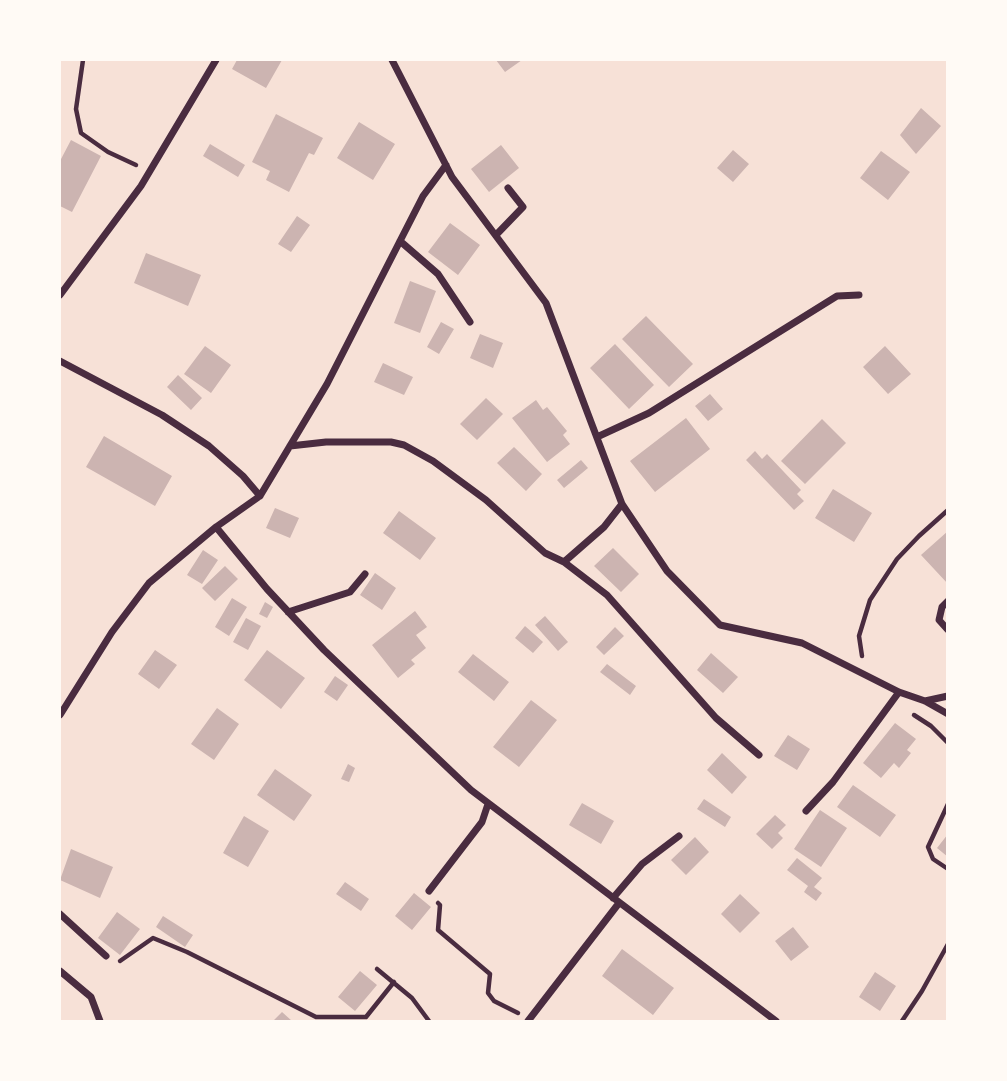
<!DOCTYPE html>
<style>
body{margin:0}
#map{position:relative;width:1007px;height:1081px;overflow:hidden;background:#f7e1d7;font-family:"Titillium Web",sans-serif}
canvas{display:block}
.frame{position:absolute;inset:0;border:61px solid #fffaf5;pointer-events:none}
</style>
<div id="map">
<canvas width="1007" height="1081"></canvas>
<div class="frame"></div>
</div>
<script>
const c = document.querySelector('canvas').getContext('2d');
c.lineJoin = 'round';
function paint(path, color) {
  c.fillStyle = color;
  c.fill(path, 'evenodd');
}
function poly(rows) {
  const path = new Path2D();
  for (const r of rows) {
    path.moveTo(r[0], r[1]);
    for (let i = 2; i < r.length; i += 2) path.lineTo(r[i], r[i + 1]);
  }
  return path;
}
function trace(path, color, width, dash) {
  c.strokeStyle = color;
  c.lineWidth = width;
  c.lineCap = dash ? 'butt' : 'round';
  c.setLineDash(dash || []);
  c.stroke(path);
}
paint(poly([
 [237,60,282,60,266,88,232,69],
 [496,60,522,60,505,72],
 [921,108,941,126,916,154,900,135],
 [276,114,323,138,314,155,309,153,289,192,266,180,270,171,252,162],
 [359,122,395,144,373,180,337,158],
 [71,140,101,156,72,212,60,206,60,161],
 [210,144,245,165,238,177,203,156],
 [501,145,519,168,489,192,471,169],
 [733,150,749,164,733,182,717,168],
 [881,151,910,172,888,200,860,178],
 [297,216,310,225,291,252,278,244],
 [450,223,480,245,458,275,428,252],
 [146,253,201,275,188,306,134,283],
 [410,281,436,291,420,333,394,323],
 [646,316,693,364,669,387,622,339],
 [441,322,454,329,439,354,427,347],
 [480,334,503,343,493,368,470,358],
 [615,344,654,385,629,409,590,368],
 [205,346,231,365,211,393,184,374],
 [885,346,911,374,888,394,863,367],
 [383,363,413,377,404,395,374,382],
 [178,375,202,398,191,410,167,387],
 [710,394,723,409,708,421,695,406],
 [486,398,503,414,477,440,460,424],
 [536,400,543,410,547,407,567,431,563,435,570,444,547,462,512,418],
 [686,418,710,449,655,492,630,461],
 [822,419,846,443,805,484,781,461],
 [104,436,172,476,155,506,86,467],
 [514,447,542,474,526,491,497,463],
 [755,451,762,459,767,454,801,490,797,494,804,501,794,510,746,460],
 [581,460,588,468,564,488,557,480],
 [833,489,872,513,854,542,815,518],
 [275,508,299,518,290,538,266,528],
 [399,511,436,538,420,560,383,533],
 [948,531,948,584,921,555],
 [613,548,639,574,621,592,594,566],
 [203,550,218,560,202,584,187,575],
 [225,566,238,579,215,601,202,588],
 [375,573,396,588,382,610,360,595],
 [232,598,247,607,229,636,215,627],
 [265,602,273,607,267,618,259,614],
 [415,611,427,627,416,635,426,648,411,660,415,664,398,678,372,645],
 [545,616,568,642,558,651,535,625],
 [246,618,261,626,248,650,233,642],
 [525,626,543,642,533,653,515,638],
 [615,627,624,636,604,655,596,647],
 [155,650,177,665,159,689,138,674],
 [267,650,305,678,281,709,244,680],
 [711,653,738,677,723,693,697,670],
 [473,654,509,682,494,701,458,672],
 [607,664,636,686,630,695,600,672],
 [335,676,348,685,337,701,324,692],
 [531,700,557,720,519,767,493,747],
 [217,708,239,724,214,760,191,744],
 [895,723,916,739,907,750,911,753,899,768,894,763,881,778,863,763],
 [788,735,810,749,797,770,774,756],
 [722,753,747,777,732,794,707,770],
 [348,764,355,768,349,782,341,779],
 [275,769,312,795,294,821,257,795],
 [853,785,896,815,880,837,837,807],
 [704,799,731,817,725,827,697,809],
 [582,803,614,821,601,844,569,825],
 [820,810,847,828,821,867,794,849],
 [775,815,786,825,778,833,783,838,772,849,756,834],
 [244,816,269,831,248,867,223,853],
 [948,834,948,857,937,848],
 [695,837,709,852,686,875,671,860],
 [71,849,113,867,100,898,60,880],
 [797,858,822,878,814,887,822,893,816,901,804,892,808,886,787,870],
 [345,882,369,899,361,911,336,894],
 [414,893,431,907,412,930,395,916],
 [740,894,760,913,740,933,721,914],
 [117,912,140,929,120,955,98,938],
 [163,916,193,935,185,947,156,927],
 [793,927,809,947,791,961,775,941],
 [622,949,674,988,653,1015,602,976],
 [360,971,377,985,355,1011,338,997],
 [875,972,896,986,880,1011,859,997],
 [282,1012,292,1021,273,1021]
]), '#ccb4b1');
trace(poly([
 [83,60,76,109,81,133,108,152,136,165],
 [862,656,859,636,870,600,897,559,919,536,948,510],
 [914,715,931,726,948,743],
 [948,804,928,847,933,859,948,869],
 [438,903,440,905,438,930,490,974,488,993,494,1001,518,1013],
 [120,961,153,938,187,952,316,1017,366,1017,394,982],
 [377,969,412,998,429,1021],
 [902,1021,922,991,948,944]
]), '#4a2c40', 4.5);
trace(poly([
 [392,60,452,177,546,303,622,504,667,571,720,625,802,643,899,692,925,701,948,714],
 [496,235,523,207,508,188],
 [400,241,438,274,470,322],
 [60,295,141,186,216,60],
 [60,361,162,415,209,446,243,476,260,496],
 [597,437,649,413,837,296,859,295],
 [290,446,326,442,391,442,404,445,433,461,486,500,545,553,564,562,604,527,622,504],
 [216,527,267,589,324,650,471,790,776,1021],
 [564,562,607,595,716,718,759,755],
 [948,601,942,607,939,620,948,630],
 [288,612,350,592,365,574],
 [925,701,948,696],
 [60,715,112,632,149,583,216,527,260,496,327,384,423,196,446,165],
 [806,811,833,782,899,692],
 [429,891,482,822,488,804],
 [613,898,642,864,679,836],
 [60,914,106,956],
 [60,971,91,997,100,1021],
 [528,1021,619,903]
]), '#4a2c40', 7);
</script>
